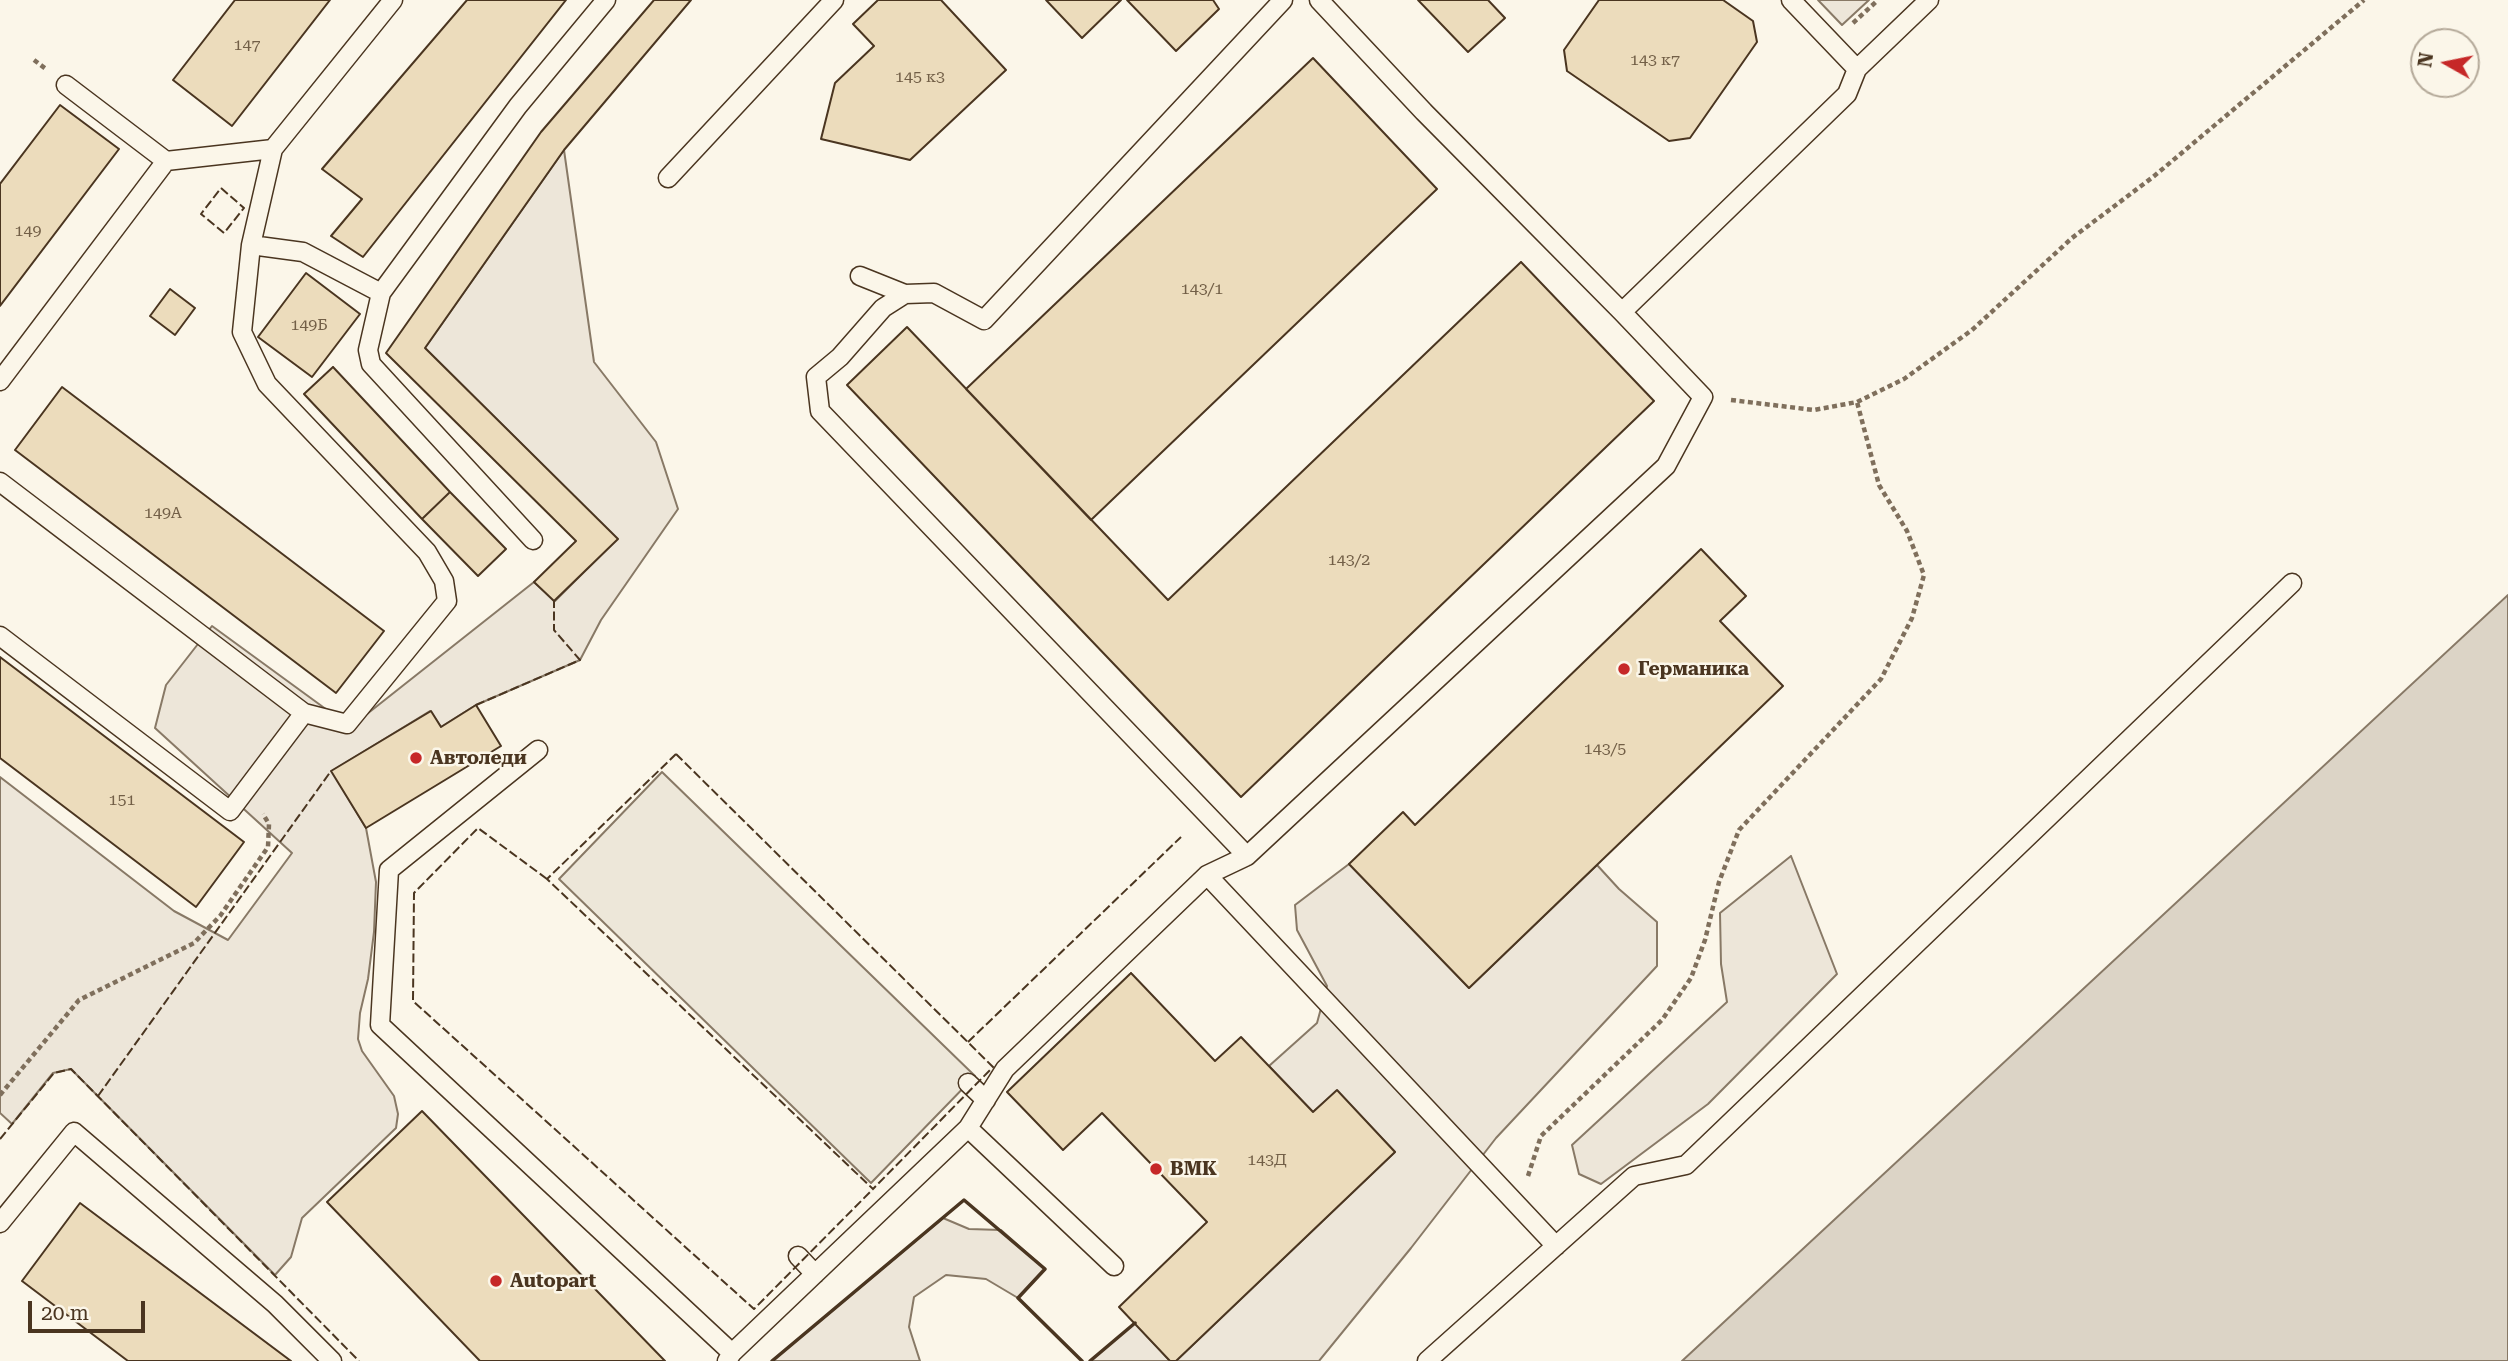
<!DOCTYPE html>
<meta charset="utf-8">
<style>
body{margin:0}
#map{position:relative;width:2508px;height:1361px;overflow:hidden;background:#fbf6e9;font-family:"Roboto Serif",serif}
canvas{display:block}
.north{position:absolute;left:2410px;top:28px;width:70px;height:70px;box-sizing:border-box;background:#fbf6e9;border:2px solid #b4a999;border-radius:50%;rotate:279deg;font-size:19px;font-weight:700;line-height:28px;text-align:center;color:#4a3520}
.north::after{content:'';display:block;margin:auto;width:24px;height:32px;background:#c62828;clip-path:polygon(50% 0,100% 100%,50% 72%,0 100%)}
.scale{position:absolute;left:28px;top:1301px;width:117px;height:32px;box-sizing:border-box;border:4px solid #4a3520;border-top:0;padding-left:9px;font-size:21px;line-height:24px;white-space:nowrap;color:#4a3520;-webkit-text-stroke:5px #fbf6e9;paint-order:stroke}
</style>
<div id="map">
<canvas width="2508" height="1361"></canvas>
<div class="north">N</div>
<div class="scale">20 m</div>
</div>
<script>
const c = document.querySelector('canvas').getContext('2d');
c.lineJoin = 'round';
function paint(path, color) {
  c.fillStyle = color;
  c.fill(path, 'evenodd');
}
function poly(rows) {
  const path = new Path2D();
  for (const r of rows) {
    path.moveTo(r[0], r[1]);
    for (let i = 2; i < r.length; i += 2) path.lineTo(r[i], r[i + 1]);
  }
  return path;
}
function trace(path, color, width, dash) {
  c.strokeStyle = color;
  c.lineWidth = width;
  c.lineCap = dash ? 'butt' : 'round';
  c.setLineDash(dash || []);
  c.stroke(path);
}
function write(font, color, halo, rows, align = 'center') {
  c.font = font + ' "Roboto Serif",serif';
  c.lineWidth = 5;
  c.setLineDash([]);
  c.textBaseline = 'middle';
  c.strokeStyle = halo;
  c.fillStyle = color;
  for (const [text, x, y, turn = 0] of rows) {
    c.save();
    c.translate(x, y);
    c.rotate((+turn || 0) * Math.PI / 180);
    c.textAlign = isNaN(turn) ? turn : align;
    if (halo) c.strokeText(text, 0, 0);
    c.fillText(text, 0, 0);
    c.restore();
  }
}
const green = poly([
 [1818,0,1869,0,1842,25,1818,0],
 [564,150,594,362,656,442,678,509,601,620,580,660,476,705,441,727,430,711,332,771,366,828,376,882,374,932,368,979,360,1013,358,1039,362,1051,394,1096,398,1114,396,1128,302,1218,291,1257,275,1275,71,1069,53,1073,12,1124,0,1113,0,777,174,911,228,940,292,853,155,728,166,685,212,626,334,715,367,714,534,582,555,601,617,539,425,348,564,150],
 [1791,856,1837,974,1708,1104,1601,1184,1579,1174,1572,1145,1727,1002,1721,964,1720,913,1791,856],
 [1349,864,1469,988,1597,865,1619,889,1657,922,1657,966,1496,1138,1411,1248,1319,1361,1176,1361,1395,1152,1337,1091,1313,1112,1269,1066,1317,1023,1327,986,1297,930,1295,905,1349,864],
 [943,1218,969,1229,1001,1230,1045,1269,1018,1298,986,1279,946,1275,914,1297,909,1327,920,1361,772,1361,943,1218],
 [1135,1323,1170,1361,1090,1361,1135,1323]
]);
paint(green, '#ede6d9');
trace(green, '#887966', 2);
const parking = poly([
 [662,772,975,1076,871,1183,559,879,662,772]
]);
paint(parking, '#ede7d9');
trace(parking, '#887966', 2);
const water = poly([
 [2508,595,2508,1361,1682,1361,2508,595]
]);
paint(water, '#dcd4c6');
trace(water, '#887966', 2);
const building = poly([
 [235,0,330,0,232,126,173,80,235,0],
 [467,0,566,0,363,257,331,236,362,199,322,169,467,0],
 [654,0,691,0,564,150,425,348,618,539,554,601,534,582,576,541,386,353,541,132,654,0],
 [878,0,941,0,1006,70,910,160,821,139,835,83,874,46,853,24,878,0],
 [1046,0,1121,0,1082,38,1046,0],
 [1127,0,1213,0,1219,9,1176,51,1127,0],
 [1418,0,1488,0,1505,18,1468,52,1418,0],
 [1599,0,1723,0,1753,21,1757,42,1690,138,1669,141,1567,71,1564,50,1599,0],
 [1313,58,1437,189,1091,520,966,389,1313,58],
 [60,105,119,149,0,306,0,184,60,105],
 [1521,262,1654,401,1241,797,847,385,907,327,1168,600,1521,262],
 [306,273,360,314,312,377,258,337,306,273],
 [170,289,195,308,175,335,150,316,170,289],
 [333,367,450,492,422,519,304,394,333,367],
 [62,387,384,631,336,693,15,450,62,387],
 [450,492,506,549,478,576,422,519,450,492],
 [1701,549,1746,596,1720,621,1783,686,1469,988,1349,864,1403,812,1415,825,1701,549],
 [0,657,244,842,196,907,0,758,0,657],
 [476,705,501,746,366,828,331,771,431,711,441,727,476,705],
 [1131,973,1215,1061,1241,1037,1313,1112,1337,1090,1395,1152,1176,1361,1170,1361,1119,1307,1207,1222,1102,1113,1063,1150,1007,1092,1131,973],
 [422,1111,665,1361,480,1361,327,1202,422,1111],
 [80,1203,291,1361,128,1361,22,1281,80,1203]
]);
paint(building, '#ecdcbc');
trace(building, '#4a3520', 2);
const lane = poly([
 [1791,0,1857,69],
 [66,85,166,161,273,149,393,0],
 [668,178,834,0],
 [251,245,303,252,381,293],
 [860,276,905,294],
 [1622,312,1847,94,1857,69,1929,0],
 [0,381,166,161],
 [0,482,304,713,347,724,447,601,444,581,427,552,267,384,242,332,251,245,273,149],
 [533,540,371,364,368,350,381,293,518,106,606,0],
 [0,636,230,811,304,713],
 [538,750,389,870,380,1025,732,1353],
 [1247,856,820,411,816,377,840,357,883,308,905,294,934,293,984,320,1283,0],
 [1207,875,1556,1246],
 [968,1083,986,1100],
 [968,1128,1114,1266],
 [0,1223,74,1132,275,1304,332,1361],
 [798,1256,815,1274],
 [727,1361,732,1353,968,1128,1005,1069,1207,875,1247,856,1666,466,1703,397,1622,312,1424,112,1319,0],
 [1427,1361,1634,1176,1686,1165,2292,583]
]);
trace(lane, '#4a3520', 21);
trace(poly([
 [1853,23,1878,0],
 [34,60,46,69],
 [1731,400,1814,410,1857,402,1904,379,1972,330,2072,238,2153,177,2364,0],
 [0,1095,79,1000,194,943,220,916,268,847,269,824,263,814],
 [1528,1176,1541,1136,1662,1020,1691,978,1705,940,1719,882,1739,830,1881,679,1912,618,1924,575,1907,531,1879,485,1857,402]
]), '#7f6f5c', 4.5, [5, 3.5]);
trace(lane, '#fbf6e9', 18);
trace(poly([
 [221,188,244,208,224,233,201,214,221,188],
 [476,705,580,660,554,630,554,601],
 [676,754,993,1067,873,1189,547,879,676,754],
 [547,879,478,828,414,893,413,1001,754,1309,873,1189],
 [968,1042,1181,837],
 [98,1096,331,771],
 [0,1139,54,1073,71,1069,359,1361]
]), '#4a3520', 2, [9, 3.5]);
trace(poly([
 [772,1361,964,1200,1045,1269,1018,1298,1082,1361],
 [1090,1361,1135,1323]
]), '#4a3520', 3.5);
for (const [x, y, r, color] of [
 [1624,669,7,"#c62828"],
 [416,758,7,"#c62828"],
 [1156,1169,7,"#c62828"],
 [496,1281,7,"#c62828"]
]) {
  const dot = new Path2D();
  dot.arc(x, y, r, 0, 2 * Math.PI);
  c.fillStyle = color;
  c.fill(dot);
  trace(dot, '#fbf6e9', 2.5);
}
write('16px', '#725f47', null, [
 ["147",247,45],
 ["143 к7",1655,60],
 ["145 к3",920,77],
 ["149",28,231],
 ["143/1",1202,289],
 ["149Б",309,325],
 ["149А",163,513],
 ["143/2",1349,560],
 ["143/5",1605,749],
 ["151",122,800],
 ["143Д",1267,1160]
]);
write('bold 19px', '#4a3520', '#fbf6e9', [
 ["Германика",1638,669],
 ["Автоледи",430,758],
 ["ВМК",1170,1169],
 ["Autopart",510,1281]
], 'left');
</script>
